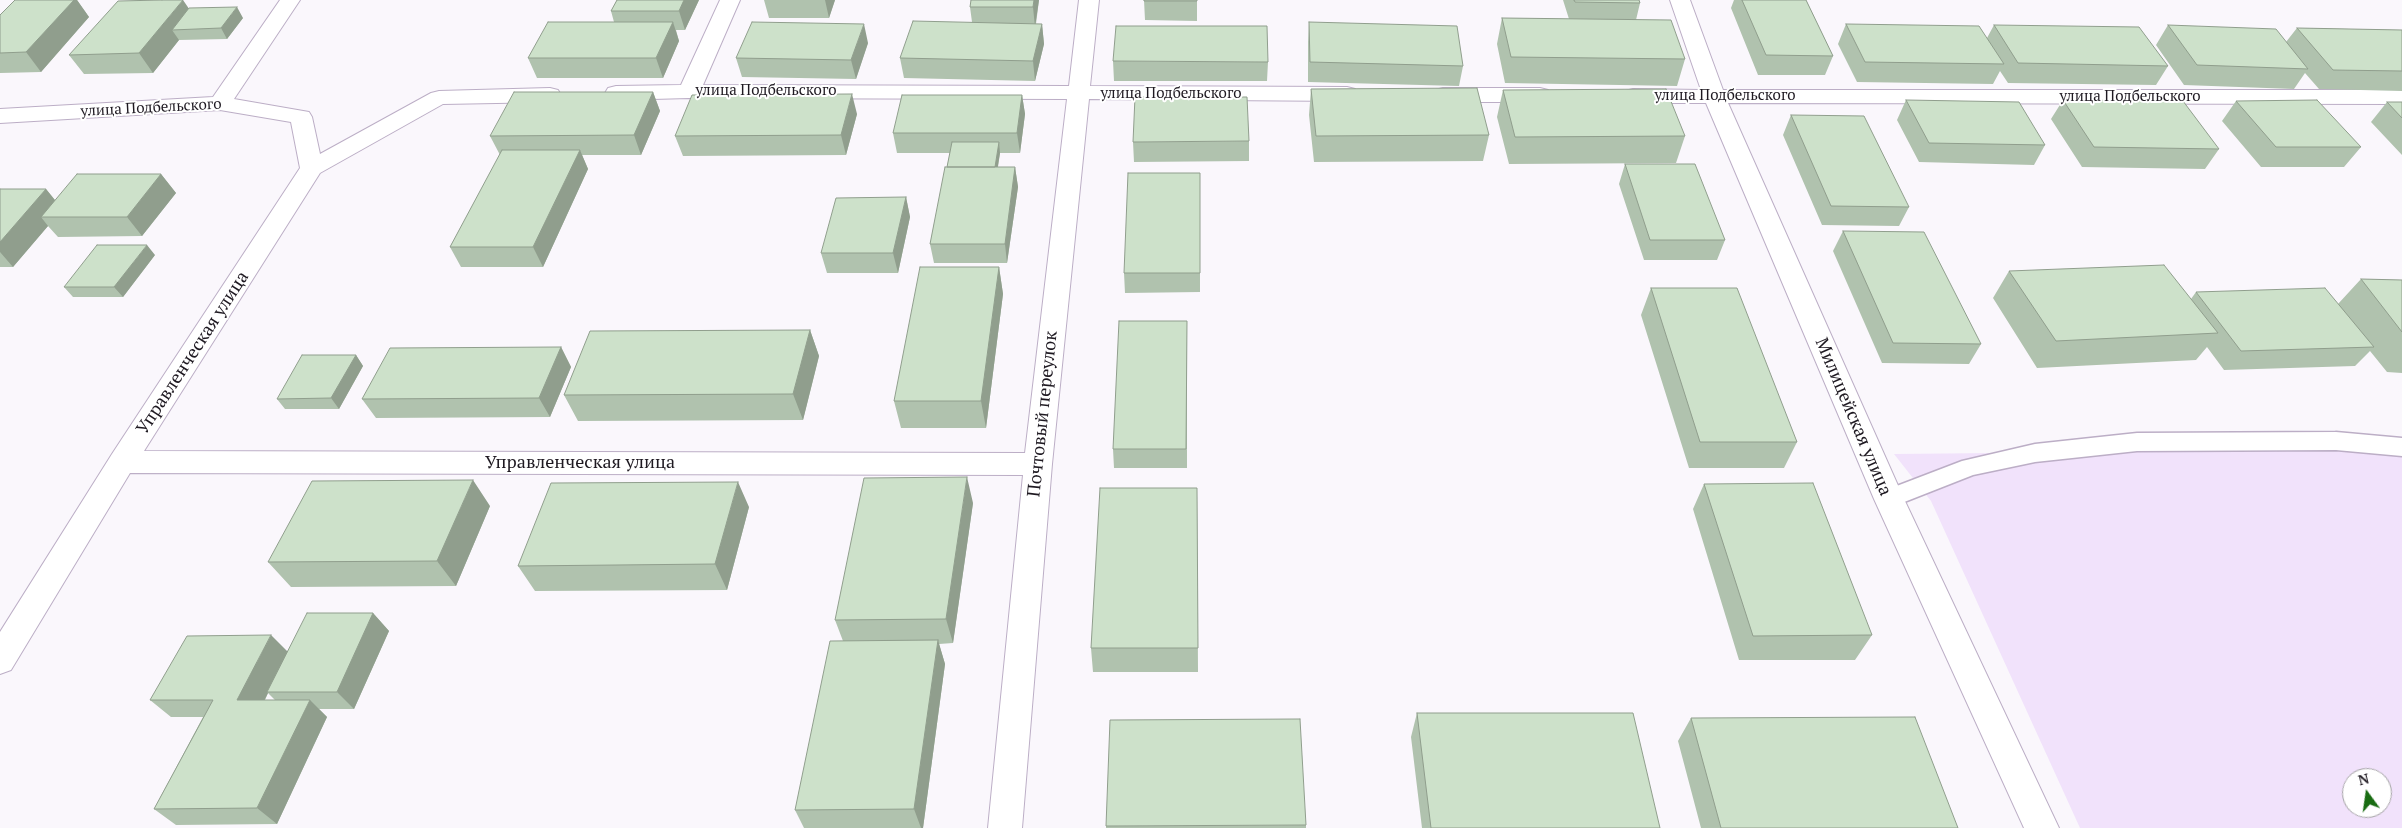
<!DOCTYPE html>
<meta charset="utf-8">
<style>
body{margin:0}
#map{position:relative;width:2402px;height:828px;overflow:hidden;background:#faf7fc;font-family:"PT Serif",serif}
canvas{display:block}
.north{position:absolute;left:2342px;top:768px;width:50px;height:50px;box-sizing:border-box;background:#fff;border:1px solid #a5a3a6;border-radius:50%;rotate:346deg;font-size:14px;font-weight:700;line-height:20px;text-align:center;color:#1e1921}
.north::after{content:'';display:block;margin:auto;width:18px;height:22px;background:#196c12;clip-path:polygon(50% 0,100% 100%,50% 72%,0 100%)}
</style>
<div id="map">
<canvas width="2402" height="828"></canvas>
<div class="north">N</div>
</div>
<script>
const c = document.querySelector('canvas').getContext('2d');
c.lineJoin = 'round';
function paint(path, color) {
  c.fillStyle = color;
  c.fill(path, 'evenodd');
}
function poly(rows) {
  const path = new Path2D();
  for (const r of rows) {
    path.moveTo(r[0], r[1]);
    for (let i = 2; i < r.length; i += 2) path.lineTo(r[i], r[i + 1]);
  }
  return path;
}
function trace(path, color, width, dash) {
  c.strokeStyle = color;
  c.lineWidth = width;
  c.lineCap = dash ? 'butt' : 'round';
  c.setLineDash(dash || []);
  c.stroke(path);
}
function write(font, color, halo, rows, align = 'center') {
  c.font = font + ' "PT Serif",serif';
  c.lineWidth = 4;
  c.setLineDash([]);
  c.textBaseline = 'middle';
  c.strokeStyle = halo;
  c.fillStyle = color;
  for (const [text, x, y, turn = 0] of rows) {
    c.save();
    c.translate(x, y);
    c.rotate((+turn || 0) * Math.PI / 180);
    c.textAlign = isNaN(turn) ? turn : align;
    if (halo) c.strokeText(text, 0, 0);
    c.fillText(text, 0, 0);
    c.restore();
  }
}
paint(poly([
 [2402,449,2402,828,2080,828,1931,501,1894,454],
 [2352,778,2382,778,2382,808,2352,808]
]), '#f1e2fb');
const lane = poly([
 [2336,432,2402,438,2402,456,2336,450,2137,451,2035,462,1973,475,1889,508,1881,506,1877,499,1881,492,1962,461,2035,444,2137,433,2336,432]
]);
const street = poly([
 [280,0,300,0,234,99,309,112,312,117,320,154,431,93,439,91,550,88,558,90,561,95,558,100,550,102,443,104,320,173,144,451,1025,453,1067,99,689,98,616,100,608,98,605,93,608,88,616,86,681,85,720,0,740,0,703,85,1069,86,1079,0,1099,0,1090,86,1347,87,1355,89,1358,94,1355,99,1347,101,1089,99,1052,464,1022,828,988,828,1023,475,130,473,11,670,0,674,0,632,112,454,300,168,291,122,220,110,0,123,0,109,213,97,280,0],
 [1670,0,1690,0,1723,90,2402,90,2402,104,1728,103,1904,499,2059,828,2024,828,1874,499,1706,103,1633,103,1625,101,1622,96,1625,91,1633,89,1701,90,1670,0],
 [1443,88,1540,88,1548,90,1551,95,1548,100,1540,102,1443,102,1435,100,1432,95,1435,90,1443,88]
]);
trace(lane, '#bcaec6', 3);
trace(street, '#bcaec6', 2);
paint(lane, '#fff');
paint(street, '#fff');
paint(poly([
 [15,0,77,0,89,17,41,72,0,73,0,15],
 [617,0,699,0,685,30,676,30,679,41,663,78,537,78,528,58,614,22,611,11],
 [764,0,835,0,829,18,769,18],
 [1039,0,1036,24,1042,24,1044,44,1035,81,904,78,900,58,972,22,970,7],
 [1144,0,1197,0,1197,21,1145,20],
 [1563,0,1639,0,1640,3,1636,20,1685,59,1677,86,1505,83,1497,44,1502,18,1569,19],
 [1734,0,1806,0,1833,56,1825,75,1758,75,1731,8],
 [189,9,243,18,227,39,179,40,153,73,84,74,69,55],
 [1309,22,1463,66,1459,86,1308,82,1308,42],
 [1846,24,1987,38,1994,25,2168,66,2156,85,2008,83,2000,71,1993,84,1857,82,1838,44],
 [2168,25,2286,42,2297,28,2402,30,2402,91,2319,89,2305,73,2294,89,2184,85,2156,45],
 [868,43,856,79,742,77,736,58],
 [1113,61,1268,62,1267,81,1114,81],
 [1311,89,1489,135,1483,161,1314,162,1309,115],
 [1503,90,1685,136,1676,163,1509,164,1497,117],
 [653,92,660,111,641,155,582,155,588,169,543,267,461,267,450,247,500,155,490,136],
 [1022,95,1025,114,1020,153,1000,153,998,167,1015,167,1018,187,1007,263,934,263,930,244,950,153,897,153,893,133],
 [1906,100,2045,145,2034,165,1919,162,1897,120],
 [2063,100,2219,149,2205,169,2082,167,2051,119],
 [2236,101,2361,147,2344,167,2261,167,2222,121],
 [2387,102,2402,102,2402,155,2371,122],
 [857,114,846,155,683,156,675,136],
 [1791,115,1909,207,1899,226,1822,225,1783,135],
 [1249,141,1249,161,1134,162,1133,142],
 [1625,164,1725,240,1717,260,1644,260,1619,184],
 [1200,173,1200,292,1125,293,1124,273],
 [161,174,176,193,142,236,58,237,48,226,13,267,0,267,0,189,46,189,55,200],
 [906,197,910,217,898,273,827,273,821,253],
 [1843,231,1981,344,1969,364,1882,363,1833,251],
 [155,255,123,297,73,297,64,287],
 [999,267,1003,294,986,428,901,428,894,401],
 [2009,271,2191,299,2196,292,2338,304,2361,279,2402,280,2402,373,2387,372,2370,351,2355,366,2224,370,2207,347,2196,360,2037,368,1993,298],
 [1651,288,1797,442,1784,468,1689,468,1641,315],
 [1187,321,1187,468,1114,468,1113,449],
 [810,330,819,356,803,420,578,421,564,395],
 [561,347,571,367,550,417,376,418,362,399],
 [356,355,363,366,339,409,285,409,277,399],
 [1704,484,1872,635,1855,660,1739,660,1693,509],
 [1197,488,1198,672,1093,672,1091,648],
 [973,503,953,643,939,644,945,664,923,828,804,828,795,810,843,641,835,620],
 [490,506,456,586,291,587,268,562],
 [749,507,727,590,535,591,518,566],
 [373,613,389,631,354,709,319,709,327,717,277,824,176,825,154,809,203,717,171,717,150,700,287,651],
 [268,693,275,700,265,700],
 [1417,713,1660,828,1422,828,1411,737],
 [1691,718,1958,828,1701,828,1678,741],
 [1306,825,1306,828,1106,828,1106,826]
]), '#b0c2ae');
paint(poly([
 [74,0,77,0,89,17,41,72,26,52],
 [183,0,196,19,172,30,179,40,153,73,139,53],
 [684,0,699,0,685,30,679,11],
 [825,0,835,0,829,18],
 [1034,0,1039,0,1035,27,1033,7],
 [237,7,243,18,227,39,221,28],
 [673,22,679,41,663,78,656,58],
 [864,24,868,43,856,79,851,60],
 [1042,24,1044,44,1035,81,1033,61],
 [653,92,660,111,641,155,634,135],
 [852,94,857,114,846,155,841,135],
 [1022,95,1025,114,1020,153,1017,133],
 [999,142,1000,153,995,183,994,172],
 [580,150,588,169,543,267,533,247],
 [1015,167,1018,187,1007,263,1005,244],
 [161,174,176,193,142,236,127,217],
 [46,189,62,209,41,217,48,226,13,267,0,252,0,242],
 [906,197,910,217,898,273,893,253],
 [147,245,155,255,123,297,114,287],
 [999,267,1003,294,986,428,981,401],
 [810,330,819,356,803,420,793,394],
 [561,347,571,367,550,417,539,398],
 [356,355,363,366,339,409,331,398],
 [967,477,973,503,953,643,946,619],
 [473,480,490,506,456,586,437,561],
 [738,482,749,507,727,590,715,564],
 [373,613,389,631,354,709,337,692],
 [271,635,289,653,267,692,268,693,256,717,237,700],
 [938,640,945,664,923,828,921,828,914,809],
 [310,700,327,717,277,824,257,808]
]), '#909e8d');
const building = poly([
 [15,0,74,0,26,52,0,53,0,15,15,0],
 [162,0,183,0,139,53,69,55,118,1,162,0],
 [617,0,684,0,679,11,611,11,617,0],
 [971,0,1034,0,1033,7,970,7,971,0],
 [1144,0,1197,0,1197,1,1144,1,1144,0],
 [1574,0,1639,0,1640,3,1575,2,1574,0],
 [1742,0,1806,0,1833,56,1766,55,1742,0],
 [237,7,221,28,172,30,189,8,237,7],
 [1502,18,1671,20,1685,59,1511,57,1502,18],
 [913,21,1042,24,1033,61,900,58,913,21],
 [548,22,673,22,656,58,528,58,548,22],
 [752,22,864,24,851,60,736,58,752,22],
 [1309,22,1457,26,1463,66,1310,62,1309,22],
 [1846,24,1979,26,2004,64,1865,62,1846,24],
 [1994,25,2139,27,2168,66,2018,63,1994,25],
 [2168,25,2276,29,2308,69,2197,65,2168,25],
 [1116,26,1267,26,1268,62,1113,61,1116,26],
 [2297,28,2402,30,2402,71,2333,70,2297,28],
 [1477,88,1489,135,1316,136,1311,89,1477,88],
 [1666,89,1685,136,1515,137,1503,90,1666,89],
 [514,92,653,92,634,135,490,136,514,92],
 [852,94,841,135,675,136,692,95,852,94],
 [902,95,1022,95,1017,133,893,133,902,95],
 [1135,97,1247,97,1249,141,1133,142,1135,97],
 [1906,100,2019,102,2045,145,1929,143,1906,100],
 [2063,100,2183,101,2219,149,2094,147,2063,100],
 [2317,100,2361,147,2276,147,2236,101,2317,100],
 [2387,102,2402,102,2402,118,2387,102],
 [1791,115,1864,116,1909,207,1831,206,1791,115],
 [952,142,999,142,995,167,947,167,952,142],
 [502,150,580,150,533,247,450,247,502,150],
 [1625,164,1695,164,1725,240,1650,240,1625,164],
 [945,167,1015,167,1005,244,930,244,945,167],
 [1128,173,1200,173,1200,273,1124,273,1128,173],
 [77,174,161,174,127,217,41,217,77,174],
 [0,189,46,189,0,242,0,189],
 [906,197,893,253,821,253,836,198,906,197],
 [1843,231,1924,232,1981,344,1893,343,1843,231],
 [97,245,147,245,114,287,64,287,97,245],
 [2164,265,2218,333,2056,341,2009,271,2164,265],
 [920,267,999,267,981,401,894,401,920,267],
 [2361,279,2402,280,2402,332,2361,279],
 [1651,288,1737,288,1797,442,1700,442,1651,288],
 [2325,288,2374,347,2241,351,2196,292,2325,288],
 [1119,321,1187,321,1186,449,1113,449,1119,321],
 [810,330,793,394,564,395,590,331,810,330],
 [561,347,539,398,362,399,390,348,561,347],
 [302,355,356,355,331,398,277,399,302,355],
 [967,477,946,619,835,620,864,478,967,477],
 [473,480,437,561,268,562,312,481,473,480],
 [738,482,715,564,518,566,551,483,738,482],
 [1813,483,1872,635,1753,636,1704,484,1813,483],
 [1100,488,1197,488,1198,648,1091,648,1100,488],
 [307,613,373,613,337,692,267,692,307,613],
 [271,635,237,700,310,700,257,808,154,809,213,700,150,700,187,636,271,635],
 [938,640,914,809,795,810,830,641,938,640],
 [1417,713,1633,713,1660,828,1431,828,1417,713],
 [1915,717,1958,828,1721,828,1691,718,1915,717],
 [1300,719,1306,825,1106,826,1110,720,1300,719]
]);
paint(building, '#cde1ca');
trace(building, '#909e8d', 1);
write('15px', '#1e1921', '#fff', [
 ["улица Подбельского",766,91],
 ["улица Подбельского",1171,94],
 ["улица Подбельского",1725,96],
 ["улица Подбельского",2130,97],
 ["улица Подбельского",151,108,-3]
]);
write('18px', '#1e1921', '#fff', [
 ["Управленческая улица",193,353,-57],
 ["Почтовый переулок",1043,414,-84],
 ["Милицейская улица",1853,417,67],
 ["Управленческая улица",580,463]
]);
</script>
